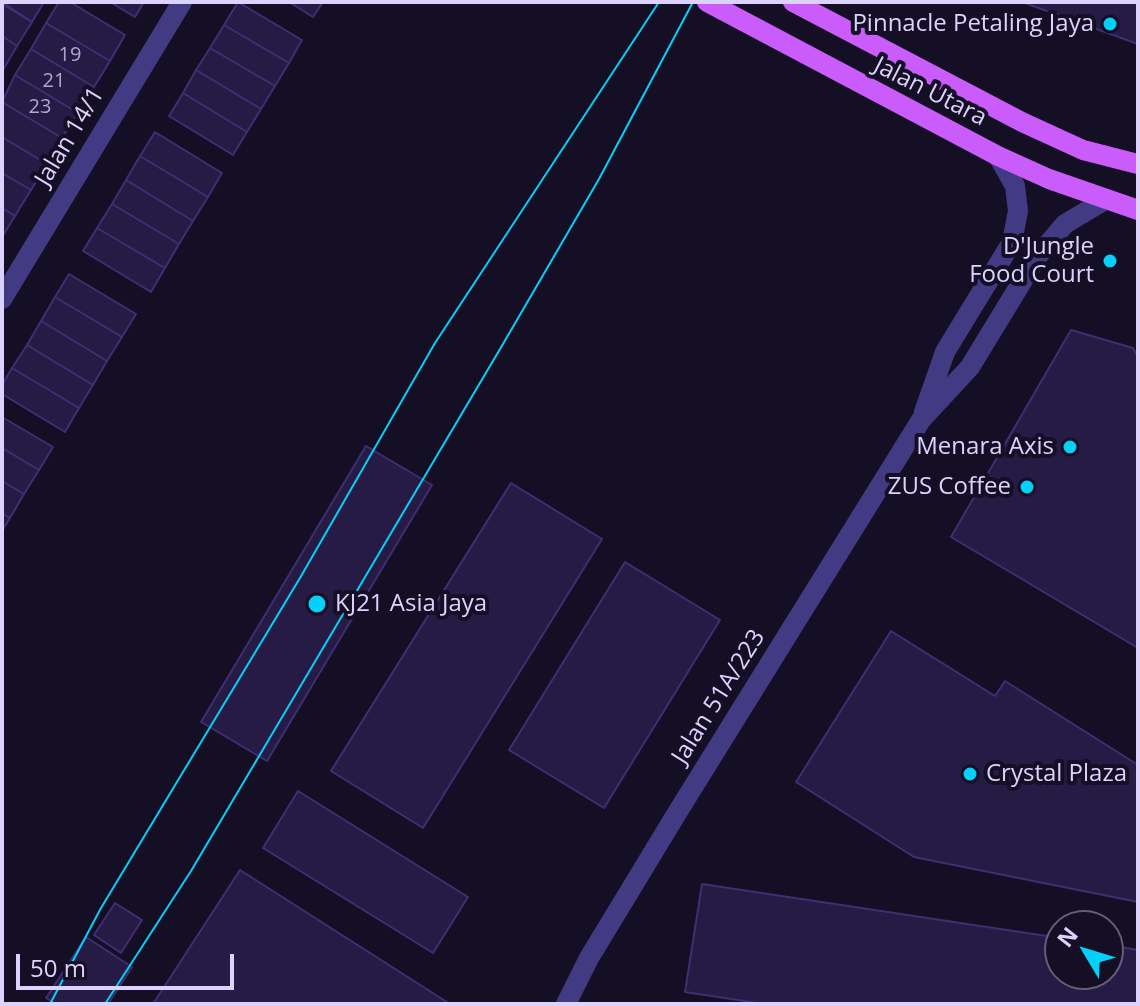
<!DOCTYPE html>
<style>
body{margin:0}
#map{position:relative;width:1140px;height:1006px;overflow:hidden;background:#140f24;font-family:"Open Sans",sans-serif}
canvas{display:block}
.frame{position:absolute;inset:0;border:4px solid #dbd3fe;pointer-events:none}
.north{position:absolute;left:1044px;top:910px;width:80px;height:80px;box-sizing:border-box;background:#140f24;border:2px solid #645d7b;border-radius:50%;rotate:308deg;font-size:22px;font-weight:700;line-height:32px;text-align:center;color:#dbd3fe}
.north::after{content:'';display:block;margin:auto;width:28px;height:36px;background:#04d1f9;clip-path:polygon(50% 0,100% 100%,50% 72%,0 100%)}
.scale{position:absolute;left:16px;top:954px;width:218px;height:36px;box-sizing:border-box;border:4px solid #dbd3fe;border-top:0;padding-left:10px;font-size:24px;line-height:28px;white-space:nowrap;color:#dbd3fe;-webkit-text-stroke:6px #140f24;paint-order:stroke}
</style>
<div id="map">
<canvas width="1140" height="1006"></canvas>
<div class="frame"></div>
<div class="north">N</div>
<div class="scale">50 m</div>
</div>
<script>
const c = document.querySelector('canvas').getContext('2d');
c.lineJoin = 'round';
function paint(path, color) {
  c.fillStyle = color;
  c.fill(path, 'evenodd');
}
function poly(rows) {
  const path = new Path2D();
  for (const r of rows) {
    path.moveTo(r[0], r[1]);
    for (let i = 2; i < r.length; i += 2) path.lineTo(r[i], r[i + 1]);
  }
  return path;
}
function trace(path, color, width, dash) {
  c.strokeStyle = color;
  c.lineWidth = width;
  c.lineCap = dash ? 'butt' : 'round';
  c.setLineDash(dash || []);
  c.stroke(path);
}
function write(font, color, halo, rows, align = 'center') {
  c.font = font + ' "Open Sans",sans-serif';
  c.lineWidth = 8;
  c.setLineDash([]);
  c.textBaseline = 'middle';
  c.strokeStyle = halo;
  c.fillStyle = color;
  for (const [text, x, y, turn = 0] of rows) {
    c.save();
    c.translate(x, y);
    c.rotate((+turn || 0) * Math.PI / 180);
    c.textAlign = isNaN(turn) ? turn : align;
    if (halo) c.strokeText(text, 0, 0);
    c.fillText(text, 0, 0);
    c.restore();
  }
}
const building = poly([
 [2,2,44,2,32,22,2,2],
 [59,2,70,2,125,35,110,61,46,23,59,2],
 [110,2,144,2,135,17,110,2],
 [238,2,302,40,289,63,224,25,238,2],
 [289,2,323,2,313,17,289,2],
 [1138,2,1138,44,1025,3,1026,2,1138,2],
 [2,4,32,22,17,46,2,36,2,4],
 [46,23,110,61,94,87,31,49,46,23],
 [224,25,289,63,275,86,210,48,224,25],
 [2,36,17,46,3,70,2,69,2,36],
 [210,48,275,86,261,109,196,70,210,48],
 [31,49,94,87,78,113,15,75,31,49],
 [196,70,261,109,247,132,183,93,196,70],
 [15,75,78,113,62,138,2,102,15,75],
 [183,93,247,132,233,155,169,116,183,93],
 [2,102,62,138,47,164,2,137,2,102],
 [155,132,222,173,208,197,140,156,155,132],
 [2,137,47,164,31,190,2,173,2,137],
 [140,156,208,197,193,221,126,180,140,156],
 [2,173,31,190,15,216,2,208,2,173],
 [126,180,193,221,179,244,112,204,126,180],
 [112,204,179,244,165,268,97,228,112,204],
 [2,208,15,216,2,237,2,208],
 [97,228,165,268,151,292,83,251,97,228],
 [69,274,136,314,122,337,55,297,69,274],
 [55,297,122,337,107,361,41,321,55,297],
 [41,321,107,361,93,385,27,345,41,321],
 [1071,330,1133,348,1138,357,1138,648,951,537,1071,330],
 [27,345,93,385,79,408,12,368,27,345],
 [12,368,79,408,65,432,2,394,2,385,12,368],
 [2,417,53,447,39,470,2,448,2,417],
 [366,446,432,485,267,761,201,722,366,446],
 [2,448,39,470,24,494,2,481,2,448],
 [2,481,24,494,10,518,2,513,2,481],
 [511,483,602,539,423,828,331,771,511,483],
 [2,513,10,518,2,531,2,513],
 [625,562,720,620,604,808,509,750,625,562],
 [891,631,995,696,1005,681,1138,765,1138,902,914,857,796,782,891,631],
 [298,791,468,897,433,953,263,848,298,791],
 [240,870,450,1004,153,1004,240,870],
 [702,884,1060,938,1060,974,1108,974,1108,945,1138,950,1138,1004,764,1004,685,992,702,884],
 [115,903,142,920,121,953,94,935,115,903],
 [86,937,132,967,108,1004,56,1004,46,998,86,937]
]);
paint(building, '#261b45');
trace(building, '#3f2e71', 2);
trace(poly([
 [2,299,182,2],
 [924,412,945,352,1012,242,1018,211,1015,186,998,156],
 [566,1004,589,958,677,813,921,420,970,367,1037,257,1065,224,1105,200]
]), '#423b83', 20);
trace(poly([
 [707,2,998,156,1049,179,1138,210],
 [793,2,1022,122,1083,150,1138,164]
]), '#cb5cfc', 20);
trace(poly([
 [50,1004,101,908,300,578,435,343,659,2],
 [105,1004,191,871,503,344,599,179,693,2]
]), '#04d1f9', 2);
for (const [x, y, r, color] of [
 [1110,24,8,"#04d1f9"],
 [1110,261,8,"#04d1f9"],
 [1070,447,8,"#04d1f9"],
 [1027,487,8,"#04d1f9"],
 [317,604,10,"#04d1f9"],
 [970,774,8,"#04d1f9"]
]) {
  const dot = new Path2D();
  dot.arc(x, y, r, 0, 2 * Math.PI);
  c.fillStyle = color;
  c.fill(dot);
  trace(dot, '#140f24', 3);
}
write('20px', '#aea5d0', null, [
 ["19",70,55],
 ["21",54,81],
 ["23",40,107]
]);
write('24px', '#dbd3fe', '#140f24', [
 ["Pinnacle Petaling Jaya",1094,24],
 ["D'Jungle",1094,247],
 ["Food Court",1094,275],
 ["Menara Axis",1054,447],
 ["ZUS Coffee",1011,487],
 ["KJ21 Asia Jaya",335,604,"left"],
 ["Crystal Plaza",986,774,"left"]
], 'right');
write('24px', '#dbd3fe', '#140f24', [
 ["Jalan Utara",930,92,27],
 ["Jalan 14/1",70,137,-59],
 ["Jalan 51A/223",719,697,-58]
]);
</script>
